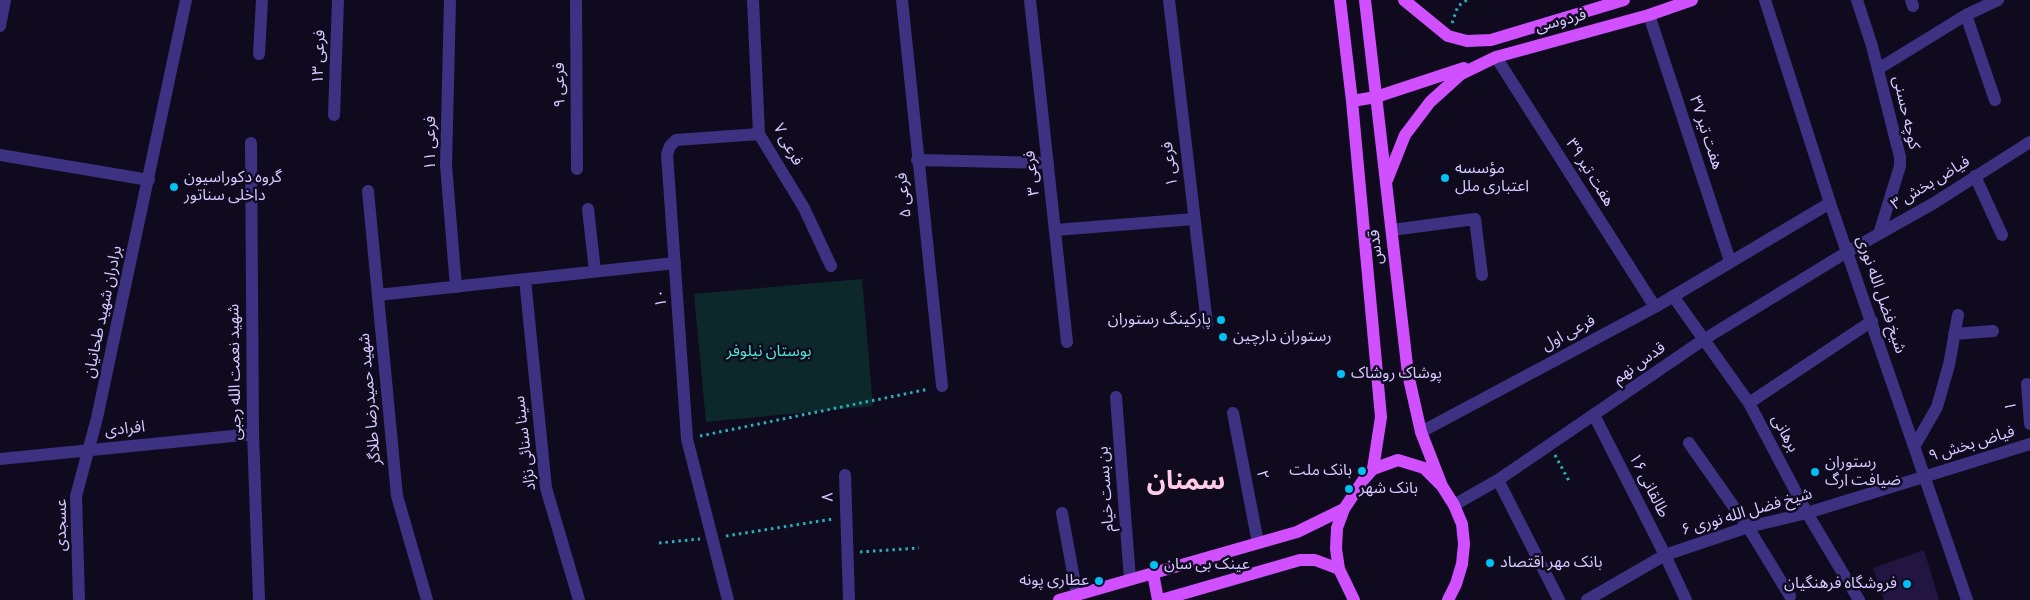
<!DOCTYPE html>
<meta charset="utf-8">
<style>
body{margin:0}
canvas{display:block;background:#100a1f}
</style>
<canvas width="2030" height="600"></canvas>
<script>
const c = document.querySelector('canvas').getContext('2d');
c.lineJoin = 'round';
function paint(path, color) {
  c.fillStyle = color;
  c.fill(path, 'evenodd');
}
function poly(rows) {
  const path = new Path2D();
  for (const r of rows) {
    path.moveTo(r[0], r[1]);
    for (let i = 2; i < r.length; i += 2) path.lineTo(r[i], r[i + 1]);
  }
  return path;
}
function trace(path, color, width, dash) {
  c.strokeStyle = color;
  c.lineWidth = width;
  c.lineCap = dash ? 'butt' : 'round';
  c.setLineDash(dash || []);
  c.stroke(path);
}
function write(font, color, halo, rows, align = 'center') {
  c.font = font + ' "Source Sans 3","Noto Sans Arabic",sans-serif';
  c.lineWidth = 5;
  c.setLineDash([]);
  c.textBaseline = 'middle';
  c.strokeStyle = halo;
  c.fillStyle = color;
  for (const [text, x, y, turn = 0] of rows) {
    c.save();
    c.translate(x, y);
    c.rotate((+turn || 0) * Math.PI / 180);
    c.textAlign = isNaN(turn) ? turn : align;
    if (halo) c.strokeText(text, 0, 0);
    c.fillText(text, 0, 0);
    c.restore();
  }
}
paint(poly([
 [862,279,873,406,706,422,694,294]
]), '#0d282a');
paint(poly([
 [1924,550,1939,600,1884,600,1873,568]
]), '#231542');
trace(poly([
 [1452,23,1458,6,1467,0],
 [700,436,929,389],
 [1555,455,1569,481],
 [726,536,833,519],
 [659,543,700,539],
 [860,552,919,548]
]), '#23b2b9', 3, [2.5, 4]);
trace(poly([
 [450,0,446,165,456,287],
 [576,0,577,169],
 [753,0,759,134,804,208,831,266],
 [902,0,942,386],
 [1030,0,1067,342],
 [1169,0,1207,324],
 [1765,0,1830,203,1967,600],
 [1857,0,1872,46,1900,157,1900,166,1879,234],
 [1911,0,1913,6],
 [1649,15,1730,261],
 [1966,15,1995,100],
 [0,26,5,0],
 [259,54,262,0],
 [1496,57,1655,307],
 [1878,69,1966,15,1998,0],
 [334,115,338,0],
 [251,143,253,434,259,600],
 [0,155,149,180],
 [917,160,1048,163],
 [1975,176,2002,235],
 [368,191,397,496,427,600],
 [588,209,595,271],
 [1055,230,1194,219],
 [1392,230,1475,219,1482,275],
 [525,279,546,488,579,600],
 [378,295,675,263],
 [1673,296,1749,403,1807,513,1859,600],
 [1954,334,1993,331],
 [2027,384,2030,424],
 [1116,397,1130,579],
 [1749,403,1872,321],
 [1233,413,1258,543],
 [1594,415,1665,555,1686,600],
 [1421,432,1655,307,1830,203],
 [1689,443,1748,527,1790,596],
 [1914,447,1937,407,1949,365,1958,315],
 [0,459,253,434],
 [845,475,849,600],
 [1498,480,1559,600],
 [1454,505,1498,480,1703,340,1847,252,1934,203,2030,142],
 [1062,513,1077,595],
 [79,600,76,496,97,418,186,0],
 [728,600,687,439,667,154,670,146,676,140,759,134],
 [1587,600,1665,555,1748,527,1807,513,2030,444]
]), '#3d3182', 12);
trace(poly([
 [1340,0,1352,101,1381,417,1373,469],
 [1365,0,1408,374,1421,432,1442,486],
 [1404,0,1448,36,1467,41,1491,40,1624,0],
 [1352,101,1376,97,1464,68],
 [1387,180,1405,135,1430,102,1461,74,1496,57,1649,15,1692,0],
 [1153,573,1158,600],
 [1059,600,1297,532,1344,509],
 [1161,600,1300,560,1315,560,1339,569],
 [1354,600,1339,569,1336,549,1337,528,1344,509,1364,479,1373,469,1398,460,1424,468,1442,486,1454,505,1462,524,1464,544,1462,564,1456,584,1448,600]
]), '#d050ff', 12);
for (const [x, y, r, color] of [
 [1445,178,5,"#00c1f4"],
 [174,187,5,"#00c1f4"],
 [1221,320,5,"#00c1f4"],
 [1223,337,5,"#00c1f4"],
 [1341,374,5,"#00c1f4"],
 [1362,471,5,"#00c1f4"],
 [1815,472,5,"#00c1f4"],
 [1349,489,5,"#00c1f4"],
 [1490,563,5,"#00c1f4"],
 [1154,565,5,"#00c1f4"],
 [1099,581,5,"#00c1f4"],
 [1907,584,5,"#00c1f4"]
]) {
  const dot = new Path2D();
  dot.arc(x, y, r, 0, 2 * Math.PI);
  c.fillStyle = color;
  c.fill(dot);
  trace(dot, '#100a1f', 2);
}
write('16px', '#d5c9ff', '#100a1f', [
 ["فردوسی",1561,22,-15],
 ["فرعی ۱۳",320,57,-88],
 ["فرعی ۹",560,85,-90],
 ["کوچه حسنی",1905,113,77],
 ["هفت تیر ۳۷",1705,133,72],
 ["فرعی ۱۱",431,143,-90],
 ["فرعی ۷",787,145,62],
 ["فرعی ۱",1171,164,-97],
 ["فرعی ۳",1033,173,-96],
 ["هفت تیر ۳۹",1589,173,58],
 ["فیاض بخش ۳",1931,184,-31],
 ["فرعی ۵",905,195,-96],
 ["قدس",1377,247,-97],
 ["شیخ فضل الله نوری",1880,295,71],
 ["۱۰",662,298,-94],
 ["برادران شهید طحانیان",104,312,-78],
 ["فرعی اول",1569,334,-28],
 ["قدس نهم",1640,364,-35],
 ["شهید نعمت الله رجبی",236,372,-91],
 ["شهید حمیدرضا طلاگر",371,399,-95],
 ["۱",2012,406,-95],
 ["افرادی",125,430,-6],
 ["برهانی",1784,434,62],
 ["سینا سنائی نژاد",526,443,-97],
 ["فیاض بخش ۹",1972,445,-17],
 ["۲",1261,475,79],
 ["طالقانی ۱۶",1648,486,63],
 ["بن بست خیام",1107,489,-94],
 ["۸",829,497,-92],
 ["شیخ فضل الله نوری ۶",1747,513,-16],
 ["عسجدی",62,525,-90]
]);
write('16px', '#d5c9ff', '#100a1f', [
 ["مؤسسه",1455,169],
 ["اعتباری ملل",1455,187],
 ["گروه دکوراسیون",184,178],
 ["داخلی سناتور",184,196],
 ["پارکینگ رستوران",1211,320,"right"],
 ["رستوران دارچین",1233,337],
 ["پوشاک روشاک",1351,374],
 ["رستوران",1825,463],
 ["ضیافت ارگ",1825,481],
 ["بانک ملت",1352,471,"right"],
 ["بانک شهر",1359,489],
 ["بانک مهر اقتصاد",1500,563],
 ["عینک بی سان",1164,565],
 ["عطاری پونه",1089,581,"right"],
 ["فروشگاه فرهنگیان",1897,584,"right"]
], 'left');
write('16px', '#4be8d2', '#100a1f', [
 ["بوستان نیلوفر",769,352]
]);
write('bold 26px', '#ffcbe6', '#100a1f', [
 ["سمنان",1186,483]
]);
</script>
